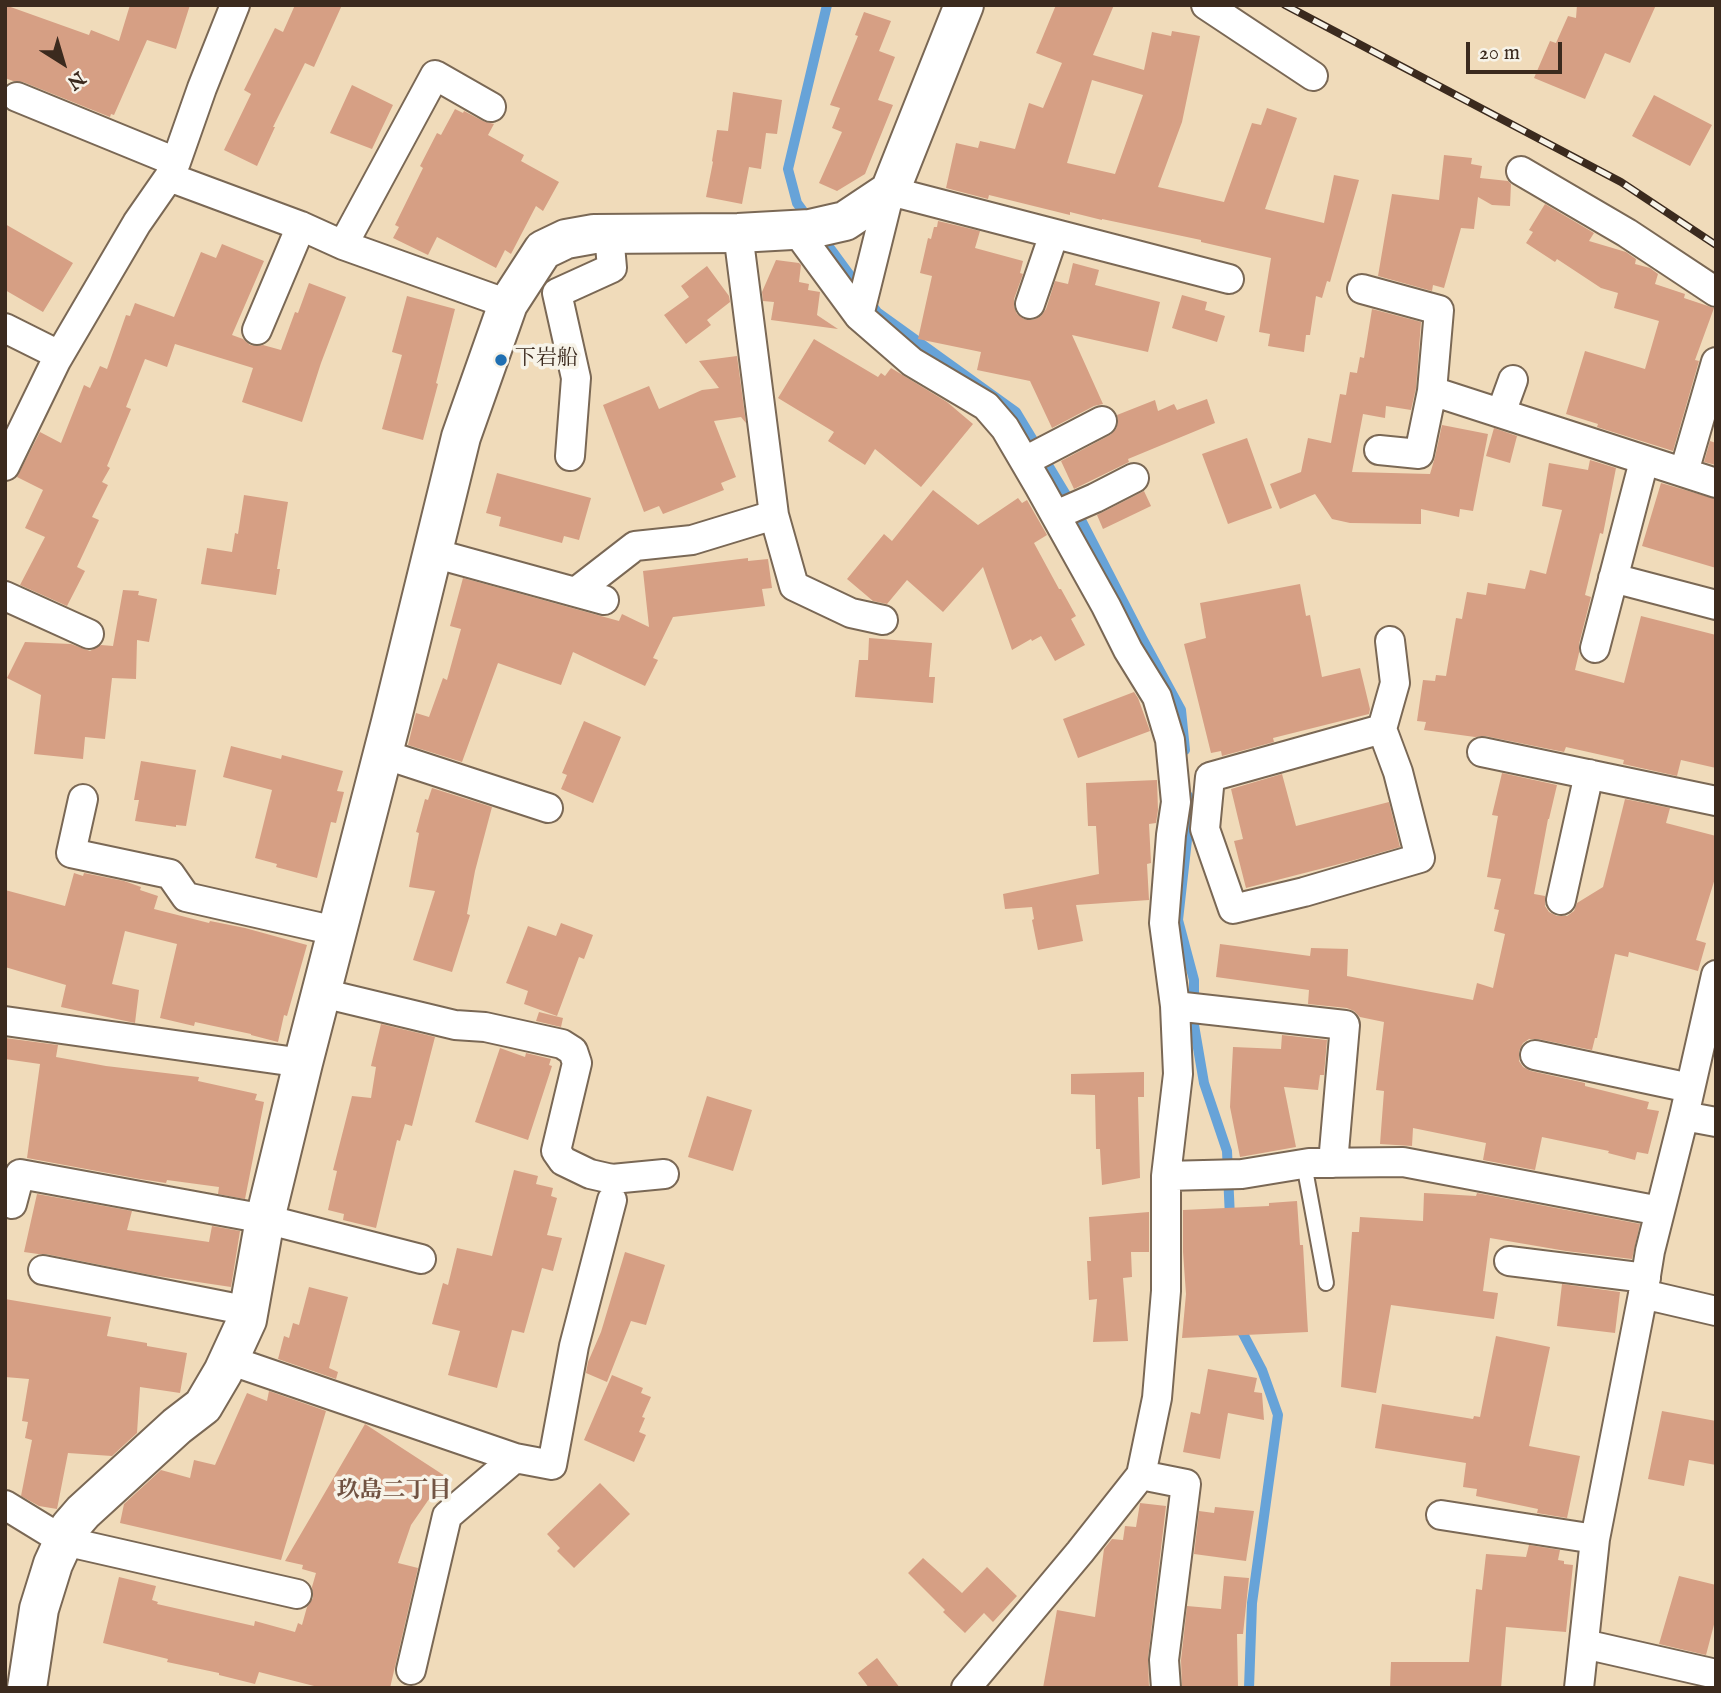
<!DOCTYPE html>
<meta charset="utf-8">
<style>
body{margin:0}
#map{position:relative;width:1721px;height:1693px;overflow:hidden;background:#f0dbba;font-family:"IM FELL English",serif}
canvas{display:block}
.frame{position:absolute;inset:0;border:7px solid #3b2a1e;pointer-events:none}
.north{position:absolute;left:28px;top:28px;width:70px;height:70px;-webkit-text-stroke:5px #f7f3e8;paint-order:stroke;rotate:143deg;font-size:19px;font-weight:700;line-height:28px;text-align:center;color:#3b2a1e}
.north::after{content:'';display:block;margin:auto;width:24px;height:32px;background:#3b2a1e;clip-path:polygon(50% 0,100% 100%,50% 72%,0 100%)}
.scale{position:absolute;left:1466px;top:42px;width:96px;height:32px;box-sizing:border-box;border:4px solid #3b2a1e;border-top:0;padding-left:9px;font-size:21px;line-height:24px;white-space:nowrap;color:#3b2a1e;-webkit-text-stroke:5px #f7f3e8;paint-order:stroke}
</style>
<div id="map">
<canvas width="1721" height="1693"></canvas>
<div class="frame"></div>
<div class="north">N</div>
<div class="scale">20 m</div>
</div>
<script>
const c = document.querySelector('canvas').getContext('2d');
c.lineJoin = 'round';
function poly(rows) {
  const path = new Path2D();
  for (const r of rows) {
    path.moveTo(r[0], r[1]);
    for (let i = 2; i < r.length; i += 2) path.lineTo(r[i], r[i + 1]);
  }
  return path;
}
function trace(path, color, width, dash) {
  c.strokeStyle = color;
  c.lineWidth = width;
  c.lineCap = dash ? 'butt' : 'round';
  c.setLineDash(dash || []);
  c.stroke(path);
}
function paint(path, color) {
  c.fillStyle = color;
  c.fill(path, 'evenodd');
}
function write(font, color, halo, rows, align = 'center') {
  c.font = font + ' "IM FELL English","Noto Serif JP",serif';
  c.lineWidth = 7;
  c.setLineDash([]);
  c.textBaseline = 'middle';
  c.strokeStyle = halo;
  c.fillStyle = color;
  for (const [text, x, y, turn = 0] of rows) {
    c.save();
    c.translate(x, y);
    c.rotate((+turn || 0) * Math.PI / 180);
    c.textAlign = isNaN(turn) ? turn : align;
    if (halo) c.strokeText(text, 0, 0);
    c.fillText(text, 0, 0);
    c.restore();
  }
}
trace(poly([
 [808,218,797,203,788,169,827,5],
 [821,236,860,289],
 [869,301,877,312,1016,412,1080,518,1142,638,1181,710,1185,750],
 [1188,796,1190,813,1178,920,1194,980,1194,1025,1204,1083,1227,1151,1230,1218],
 [1238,1324,1262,1370,1278,1415,1252,1603,1249,1688]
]), '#67a3d8', 10);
paint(poly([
 [5,5,89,35,91,30,119,41,130,5,190,5,176,49,147,40,114,115,111,114,110,117,23,82,13,81,5,78],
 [295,5,342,5,314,67,305,63,273,127,275,127,257,166,224,150,251,94,244,90,275,28,283,32],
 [1056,5,1114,5,1093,55,1144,70,1152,32,1171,36,1172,31,1200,36,1182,122,1158,187,1224,202,1252,123,1261,125,1267,108,1297,118,1265,209,1324,223,1334,175,1359,180,1330,282,1327,281,1322,298,1316,296,1310,335,1306,335,1304,352,1268,346,1270,334,1259,332,1271,258,1201,242,1201,240,1102,219,1102,220,1070,212,1070,215,989,195,988,199,946,188,956,143,978,148,980,141,1015,149,1029,103,1043,108,1062,63,1036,53],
 [1092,80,1143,95,1115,174,1067,163],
 [1577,5,1656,5,1630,63,1605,53,1585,99,1534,78,1550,41,1556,43,1568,16,1576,18],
 [864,12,891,21,879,51,895,57,878,100,893,105,865,174,837,191,819,183,842,132,832,128,840,108,830,105,858,36,855,35],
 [352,85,393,105,372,149,330,133],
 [733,92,782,100,777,134,766,133,761,169,749,167,742,204,706,197,713,162,712,161,717,130,728,131],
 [1654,95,1712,125,1690,166,1632,136],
 [455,109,463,113,464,111,483,121,494,124,488,135,524,155,521,161,559,182,543,211,536,206,511,254,505,250,496,268,437,237,428,255,393,238,399,227,395,225,423,168,420,166,437,133,441,135],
 [1444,155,1472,158,1471,164,1482,166,1480,178,1508,181,1511,184,1510,206,1492,205,1478,197,1474,229,1461,228,1444,288,1433,285,1432,291,1378,276,1392,194,1439,200],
 [1545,204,1594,233,1589,241,1626,252,1636,259,1635,264,1650,268,1658,274,1655,284,1685,294,1684,298,1714,308,1695,360,1699,361,1673,451,1597,427,1598,424,1566,414,1585,351,1645,369,1659,321,1614,308,1618,293,1601,288,1557,259,1555,262,1526,243,1533,232,1529,230],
 [938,221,980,231,975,248,1023,261,1020,273,1023,274,1014,299,1014,307,1017,314,1024,319,1033,320,1041,316,1046,309,1055,281,1068,284,1073,263,1099,270,1095,285,1160,302,1148,352,1072,335,1103,404,1094,406,1052,428,1030,381,977,370,981,352,918,339,932,276,920,273,928,238,931,239,934,227,937,227],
 [5,224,73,263,43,312,5,290],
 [222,244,264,261,232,335,243,339,250,345,258,346,263,345,281,350,295,312,298,313,309,283,346,297,321,363,302,422,242,402,253,368,175,344,167,367,145,359,126,407,131,409,107,466,110,468,102,482,108,485,92,517,99,520,77,567,85,571,67,606,20,585,45,537,25,528,43,490,17,477,40,432,61,443,84,385,90,388,100,366,107,369,126,315,130,316,135,303,174,317,201,252,216,258],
 [776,260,799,263,801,265,799,282,809,284,808,290,820,292,817,315,838,329,771,320,774,302,763,301,762,292],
 [707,266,729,296,730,302,707,320,711,325,686,344,664,315,689,297,681,286],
 [1182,295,1207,302,1205,310,1225,316,1217,342,1172,328],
 [407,296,455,309,436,383,438,384,423,440,382,429,402,355,392,352],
 [1372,309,1421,322,1416,388,1411,410,1386,406,1385,418,1363,414,1352,472,1430,474,1435,457,1442,425,1488,434,1473,511,1460,509,1459,517,1421,509,1421,524,1350,523,1332,519,1315,494,1280,509,1270,484,1301,472,1308,438,1331,443,1340,394,1346,395,1350,372,1357,373,1360,357,1364,358],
 [814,339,878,377,881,373,885,376,891,368,947,402,973,424,921,487,875,449,865,465,828,441,834,432,778,398],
 [737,356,746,423,741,417,714,421,736,477,721,483,724,490,699,500,663,514,659,506,644,512,603,405,649,386,659,409,702,390,719,388,699,361],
 [1207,399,1215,423,1128,459,1129,462,1074,489,1061,461,1110,435,1116,429,1118,422,1117,415,1155,400,1158,411,1174,404,1177,410],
 [1494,428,1517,436,1510,463,1486,456],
 [1247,438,1272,508,1228,524,1202,454],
 [1710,441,1716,443,1716,465,1704,462],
 [1590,460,1616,468,1603,534,1600,533,1585,595,1591,597,1579,644,1579,653,1575,670,1624,683,1641,616,1716,635,1716,768,1681,760,1677,776,1623,764,1624,760,1566,747,1564,752,1485,736,1475,737,1424,730,1426,722,1417,721,1423,680,1435,681,1436,675,1446,676,1456,618,1462,619,1467,592,1486,595,1488,583,1525,589,1530,570,1546,574,1562,510,1542,506,1549,463,1588,470],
 [497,473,591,498,579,540,564,536,562,543,499,526,501,517,486,513],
 [1661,483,1716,499,1716,568,1642,546],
 [933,490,978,525,1018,498,1022,503,1027,500,1047,535,1034,543,1059,589,1061,589,1076,616,1071,619,1085,645,1055,661,1041,636,1032,641,1031,639,1012,650,983,567,943,612,907,580,887,604,873,601,847,579,884,534,892,541],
 [1144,491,1151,506,1103,529,1097,515],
 [244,495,288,502,277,569,280,569,276,595,201,584,207,548,232,552,235,533,238,534],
 [748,558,748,561,768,559,772,588,762,589,765,606,673,617,653,658,658,660,645,686,573,652,561,685,498,663,462,762,408,745,416,713,429,717,443,678,447,680,461,629,450,626,463,578,619,621,622,614,649,627,643,571],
 [1300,584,1306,616,1310,615,1322,677,1360,668,1370,709,1369,714,1273,738,1274,742,1222,756,1221,751,1211,753,1184,644,1206,638,1200,603],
 [123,590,139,591,138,595,157,599,149,642,137,640,136,679,112,678,105,739,85,737,83,759,34,754,41,695,7,678,25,642,71,644,90,651,101,645,113,646],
 [869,638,932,643,929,677,935,677,933,703,855,697,859,660,868,660],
 [1134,692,1138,698,1150,731,1078,758,1063,719],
 [584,721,621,737,593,803,561,789,567,775,562,773],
 [231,746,281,759,282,755,343,771,337,791,344,792,336,823,331,822,317,878,276,867,277,864,255,858,272,790,223,777],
 [141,761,196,770,186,826,176,825,176,827,135,821,139,800,134,800],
 [1502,773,1557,785,1549,819,1548,819,1534,894,1545,896,1545,906,1549,912,1557,916,1567,916,1574,911,1577,903,1603,887,1625,799,1670,808,1666,823,1716,836,1716,875,1696,940,1706,943,1698,971,1629,952,1628,957,1615,954,1597,1038,1595,1038,1592,1050,1538,1039,1529,1039,1523,1043,1519,1051,1519,1061,1523,1067,1531,1071,1585,1083,1585,1086,1649,1102,1647,1109,1659,1111,1648,1154,1637,1152,1635,1160,1608,1153,1609,1151,1542,1137,1535,1170,1483,1160,1486,1143,1413,1128,1412,1146,1380,1144,1384,1091,1376,1090,1384,1022,1360,1017,1354,1011,1347,1008,1308,1004,1309,990,1216,977,1220,944,1310,956,1311,948,1348,949,1347,976,1473,1000,1477,983,1493,988,1505,934,1494,931,1499,910,1494,909,1501,879,1487,877,1498,816,1492,815],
 [1282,774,1296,826,1389,802,1400,847,1351,861,1246,888,1234,841,1243,839,1231,789],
 [1157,780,1158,810,1156,823,1149,824,1151,863,1147,864,1149,900,1076,905,1083,941,1038,950,1032,920,1034,919,1032,907,1005,909,1003,894,1099,874,1096,826,1088,826,1086,783],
 [432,788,492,807,475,871,467,914,470,915,452,972,413,960,435,891,409,887,419,833,416,832,425,799,428,800],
 [74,873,83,876,84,873,124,881,141,887,140,890,158,896,154,909,209,923,210,921,245,928,307,945,287,1016,284,1015,278,1042,251,1035,251,1034,195,1022,194,1026,160,1018,177,944,125,931,112,984,139,990,135,1023,61,1007,66,985,5,967,5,890,65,906],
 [561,923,593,935,584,959,579,957,557,1016,524,1004,528,991,506,983,528,926,556,936],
 [539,1012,563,1018,561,1027,536,1021],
 [381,1024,435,1037,412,1126,405,1124,400,1141,397,1140,376,1228,343,1220,344,1214,328,1210,337,1171,333,1170,352,1096,371,1098,376,1067,371,1066],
 [1282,1035,1327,1040,1324,1075,1320,1075,1318,1090,1284,1087,1296,1147,1240,1157,1230,1107,1233,1047,1281,1049],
 [5,1038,58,1045,56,1057,106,1066,199,1077,198,1081,257,1094,255,1100,264,1102,245,1199,218,1194,219,1187,167,1180,166,1183,140,1179,27,1158,40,1064,5,1059],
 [500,1048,525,1057,526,1053,551,1059,549,1065,552,1066,528,1140,475,1122],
 [1144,1072,1144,1097,1138,1097,1140,1178,1102,1185,1100,1149,1096,1149,1095,1095,1071,1094,1071,1074],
 [707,1096,752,1110,733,1171,688,1157],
 [514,1170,538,1176,536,1184,553,1188,551,1196,557,1198,547,1235,562,1238,553,1271,542,1268,524,1333,512,1330,497,1388,448,1375,460,1331,432,1324,443,1283,448,1285,457,1248,492,1256],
 [1424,1193,1476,1196,1477,1193,1640,1224,1632,1259,1566,1251,1490,1238,1483,1291,1498,1293,1494,1319,1391,1305,1376,1393,1341,1387,1352,1232,1359,1232,1360,1217,1423,1221],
 [37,1194,132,1211,127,1230,209,1242,212,1226,240,1231,231,1287,151,1275,46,1254,38,1254,24,1252],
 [1297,1201,1300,1245,1303,1245,1308,1332,1182,1338,1186,1294,1183,1252,1183,1210,1269,1206,1269,1203],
 [1149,1212,1149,1252,1131,1252,1132,1277,1123,1278,1128,1341,1093,1342,1097,1299,1089,1300,1087,1261,1091,1261,1089,1217],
 [625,1252,665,1265,646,1325,631,1321,607,1382,586,1373,588,1362,601,1332],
 [1562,1284,1620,1292,1615,1333,1557,1326],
 [309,1287,348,1297,329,1368,338,1372,336,1379,278,1359,284,1336,289,1338,293,1323,299,1325],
 [5,1299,111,1317,107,1336,147,1343,147,1346,187,1353,180,1393,140,1387,137,1433,112,1456,68,1453,57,1509,39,1506,21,1496,32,1440,25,1438,28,1422,22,1421,29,1379,5,1377],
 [1496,1336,1550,1347,1529,1446,1580,1456,1567,1518,1537,1513,1538,1509,1476,1496,1477,1489,1463,1487,1466,1463,1375,1448,1382,1404,1473,1419,1474,1416,1480,1417],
 [1208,1369,1257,1378,1254,1392,1262,1393,1264,1420,1228,1413,1220,1459,1183,1452,1191,1412,1200,1414],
 [612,1375,643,1388,641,1393,651,1397,642,1417,645,1418,639,1432,646,1435,634,1462,584,1440],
 [269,1391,326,1411,281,1560,120,1523,124,1504,161,1470,190,1478,194,1460,215,1465,247,1393,267,1401],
 [1662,1411,1716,1421,1716,1465,1689,1460,1684,1486,1648,1479],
 [365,1424,445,1476,411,1525,398,1563,418,1568,390,1688,322,1688,259,1672,255,1684,219,1675,219,1673,167,1662,168,1659,103,1643,119,1577,156,1586,152,1600,158,1602,157,1604,254,1626,255,1621,295,1632,298,1623,302,1625,307,1607,313,1598,312,1587,316,1573,302,1569,303,1565,285,1561],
 [600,1483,630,1514,574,1568,557,1551,560,1548,547,1534],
 [1140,1503,1166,1506,1148,1658,1149,1688,1043,1688,1057,1610,1095,1617,1104,1549,1112,1539,1123,1540,1125,1526,1136,1527],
 [1215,1507,1254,1511,1246,1561,1194,1554,1199,1511,1214,1513],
 [1529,1545,1560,1550,1558,1560,1564,1561,1564,1564,1573,1565,1566,1632,1506,1627,1501,1688,1390,1688,1391,1662,1469,1662,1476,1589,1482,1590,1486,1554,1526,1557],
 [923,1558,962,1593,987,1567,1017,1596,993,1622,984,1613,965,1633,943,1612,945,1610,908,1573],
 [1224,1576,1249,1578,1243,1634,1237,1634,1238,1688,1182,1688,1181,1660,1187,1606,1221,1609],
 [1679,1576,1716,1585,1716,1617,1706,1655,1659,1644],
 [877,1658,900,1688,869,1688,858,1673]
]), '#d69f84');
const lane = poly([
 [1304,1164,1326,1283]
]);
const street = poly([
 [1206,5,1313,76],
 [17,97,176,162],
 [1521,171,1627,233,1716,292],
 [169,177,301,226,343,245,508,304],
 [795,229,859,316],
 [738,233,774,515,794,586,851,613,883,620],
 [343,245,435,75,491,107],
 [1362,289,1439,310,1432,391,1419,454,1379,450],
 [1030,304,1054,234],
 [5,328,59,355],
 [257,330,301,226],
 [1432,391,1716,483],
 [1501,413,1513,380],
 [570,456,576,378,557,293,612,268,609,234],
 [1025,461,1102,421],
 [5,466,56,361,137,223,169,177,176,162,202,88,235,5],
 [1684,472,1716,362],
 [1056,515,1095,498,1134,478],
 [433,553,604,600],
 [1613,578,1716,605],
 [577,591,635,546,692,540,774,515],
 [5,596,89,634],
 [1595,648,1644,461],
 [1382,729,1398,772,1420,858,1304,892,1233,909,1205,829,1210,777,1382,729],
 [1382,729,1395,683,1390,641],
 [1482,752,1716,801],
 [383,754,548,808],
 [83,799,71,853,170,874,186,897,336,931],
 [1561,900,1589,774],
 [322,993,455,1025,485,1027,562,1044,573,1051,577,1063,556,1151,563,1161,590,1174,612,1179,664,1174],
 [1175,1006,1345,1025,1333,1163],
 [5,1021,303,1063],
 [1535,1055,1690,1088],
 [1684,1116,1716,1122],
 [1166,1176,1242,1174,1309,1163,1403,1162,1660,1211],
 [12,1204,20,1174,265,1219,421,1259],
 [1509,1261,1646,1278],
 [43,1270,249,1311],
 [1643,1294,1716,1311],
 [229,1360,515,1458,552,1465,574,1346,612,1200],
 [1141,1475,1186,1484,1164,1660,1166,1688],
 [5,1505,64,1541,297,1594],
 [1441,1515,1595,1539],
 [1584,1644,1716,1674],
 [411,1670,447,1516,515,1458],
 [966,1688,1080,1552,1141,1475,1157,1398,1166,1291,1166,1176,1178,1074,1175,1006,1164,923,1171,835,1176,802,1170,740,1157,697,1128,650,1106,606,1039,486,1005,428,986,406,912,362,859,316,890,191,1229,279],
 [1579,1688,1595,1539,1643,1294,1650,1251,1684,1116,1716,975]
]);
const secondary = poly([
 [27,1688,39,1609,53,1564,70,1527,83,1512,177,1426,203,1406,223,1372,247,1320,265,1219,303,1063,391,722,461,437,508,304,543,250,566,239,594,234,738,233,810,229,845,221,890,191,964,5]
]);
trace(lane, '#7a6855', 18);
trace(street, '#7a6855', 32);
trace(secondary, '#7a6855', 42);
trace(lane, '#fff', 14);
trace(street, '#fff', 28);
trace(secondary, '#fff', 38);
const rail = poly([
 [1285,5,1621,182,1716,245]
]);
trace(rail, '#3b2a1e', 8);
trace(rail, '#f7f3e8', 5, [16]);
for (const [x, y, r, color] of [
 [501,360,7,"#1f6fb2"]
]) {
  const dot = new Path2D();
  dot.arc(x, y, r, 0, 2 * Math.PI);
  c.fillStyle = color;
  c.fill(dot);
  trace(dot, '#f7f3e8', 2.5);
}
write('21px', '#3b2a1e', '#f7f3e8', [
 ["下岩船",515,360]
], 'left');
write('bold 23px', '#715342', '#f7f3e8', [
 ["玖島二丁目",394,1492]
]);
</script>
